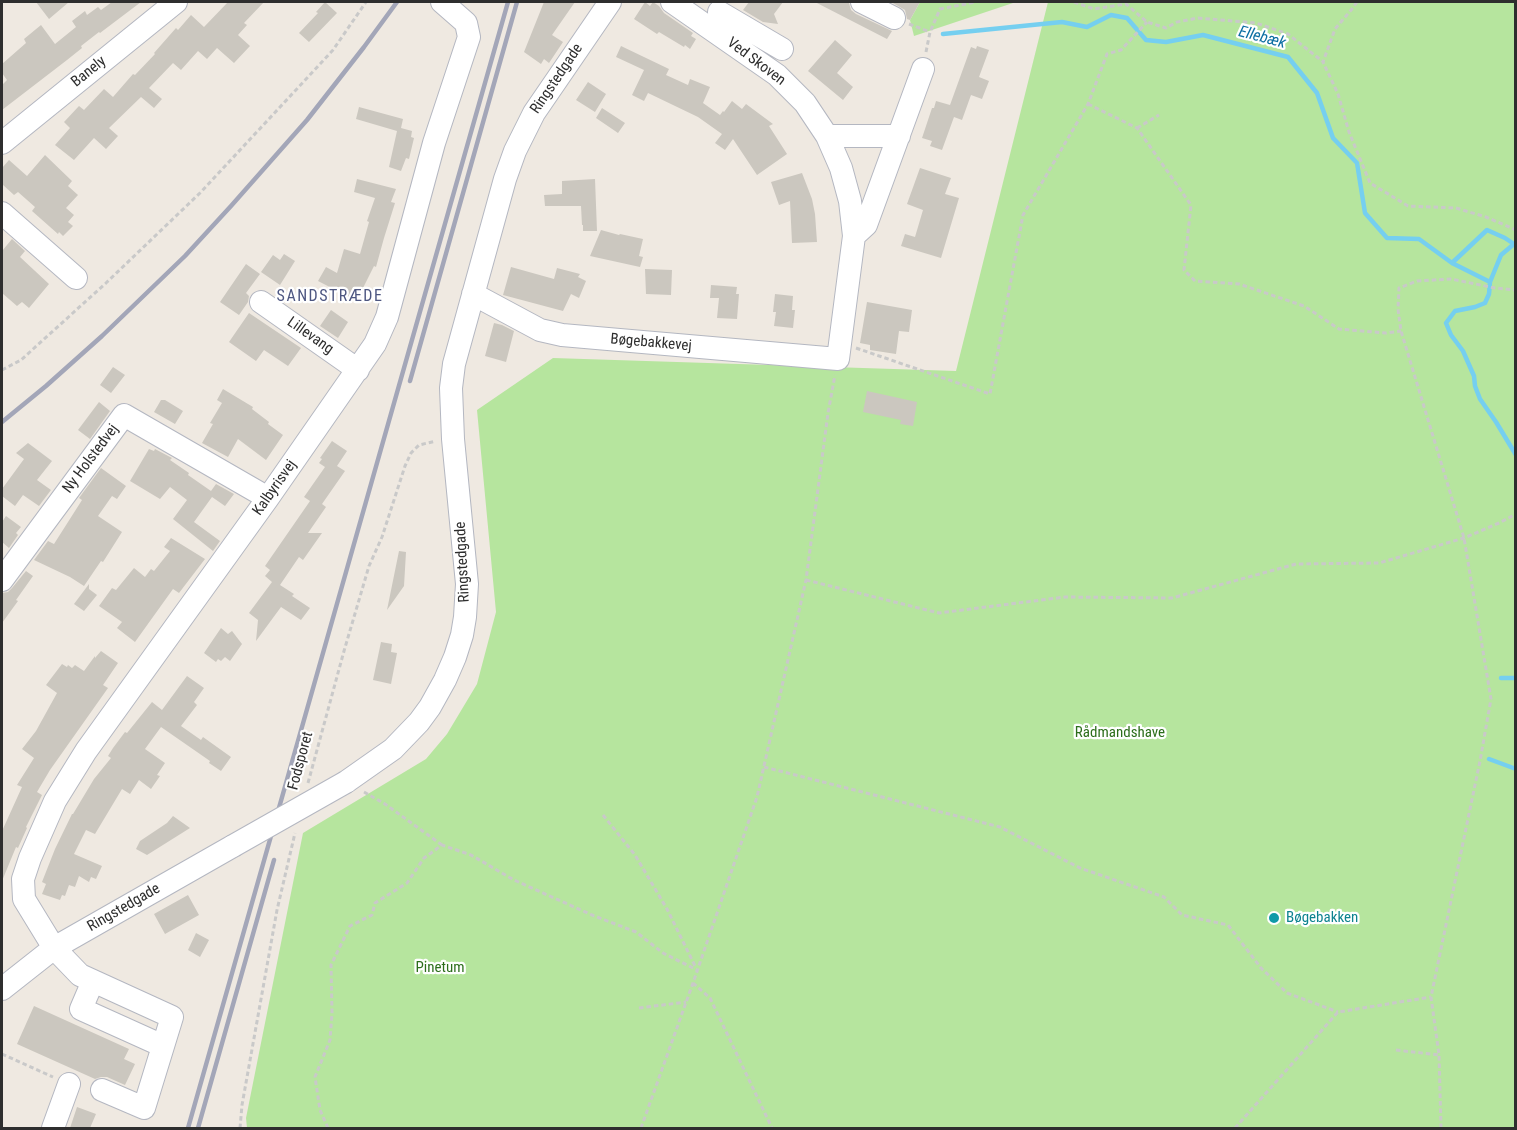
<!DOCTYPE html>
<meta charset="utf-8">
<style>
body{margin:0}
#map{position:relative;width:1517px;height:1130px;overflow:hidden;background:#efe9e1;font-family:"Roboto Condensed",sans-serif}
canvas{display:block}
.frame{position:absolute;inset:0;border:3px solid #2e2e2e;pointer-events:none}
</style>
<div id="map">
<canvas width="1517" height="1130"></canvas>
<div class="frame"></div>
</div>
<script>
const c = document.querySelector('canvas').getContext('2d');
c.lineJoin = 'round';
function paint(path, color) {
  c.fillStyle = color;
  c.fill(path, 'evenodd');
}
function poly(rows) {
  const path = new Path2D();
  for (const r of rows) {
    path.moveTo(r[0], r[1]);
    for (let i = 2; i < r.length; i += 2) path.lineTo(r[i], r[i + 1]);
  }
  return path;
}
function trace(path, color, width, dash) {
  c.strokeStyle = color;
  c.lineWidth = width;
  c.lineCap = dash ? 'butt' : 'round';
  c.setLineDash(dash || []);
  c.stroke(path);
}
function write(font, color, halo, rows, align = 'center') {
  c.font = font + ' "Roboto Condensed",sans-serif';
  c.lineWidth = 4.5;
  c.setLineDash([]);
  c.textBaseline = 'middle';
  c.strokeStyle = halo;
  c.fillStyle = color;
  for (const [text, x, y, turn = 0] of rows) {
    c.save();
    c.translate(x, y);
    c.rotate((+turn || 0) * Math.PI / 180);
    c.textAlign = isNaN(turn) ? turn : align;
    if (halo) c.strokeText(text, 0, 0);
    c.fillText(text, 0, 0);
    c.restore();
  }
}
paint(poly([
 [920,2,1016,2,914,36,910,20],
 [1048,2,1515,2,1515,1128,247,1128,246,1118,303,833,426,759,447,734,477,684,496,612,477,410,553,358,956,371]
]), '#b6e59e');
trace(poly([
 [943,34,1062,22,1087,27,1111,15,1127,18,1146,40,1166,42,1203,35,1288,57,1317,93,1333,138,1357,163,1365,213,1387,238,1419,239,1452,263,1490,282,1501,255,1514,244,1516,245],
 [1452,263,1487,230,1505,238,1514,244],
 [1490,282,1489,294,1485,303,1475,307,1455,311,1446,323,1451,335,1463,351,1474,376,1475,386,1480,399,1496,422,1516,455],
 [1501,678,1516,678],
 [1489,759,1516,769]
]), '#75cff0', 4.5);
paint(poly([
 [36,2,69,2,49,19],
 [112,2,141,2,100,33,99,32,81,46,82,48,67,60,2,110,2,85,7,80,2,73,2,64,26,43,24,39,41,25,55,44,76,27,72,21,85,11,87,15,98,7,101,10],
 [228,2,264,2,244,23,247,25,238,35,250,46,234,63,217,48,207,59,198,51,181,70,173,63,149,88,162,99,154,108,141,97,109,128,118,136,106,149,94,138,74,160,55,145,70,128,64,122,79,106,84,110,104,89,113,97,133,74,135,75,155,54,154,53,176,28,178,30,191,15,204,27],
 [325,2,337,13,309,42,299,33,318,13,316,12],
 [544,2,575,2,552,35,563,42,549,63,544,59,541,64,524,52],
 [645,2,650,6,653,2,659,6,664,13,693,33,691,36,696,39,690,49,685,45,684,47,659,32,657,34,634,19],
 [749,2,783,2,774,14,778,24,763,22,743,10],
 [815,2,845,2,849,3,851,10,856,14,892,31,887,39],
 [891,2,920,2,910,20,907,19,905,10],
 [835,40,852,55,837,73,853,87,843,100,808,71],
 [621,46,669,69,666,75,688,85,690,79,710,87,703,103,720,115,723,111,724,112,732,101,742,109,746,104,773,124,769,126,787,154,757,175,733,139,725,150,715,143,722,134,698,117,648,93,644,101,632,95,644,70,616,57],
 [977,46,989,50,979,77,989,81,982,99,971,95,962,120,954,117,942,150,930,146,932,141,922,138,932,108,934,108,936,101,950,105,971,47,976,49],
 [588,82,606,94,595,112,576,100],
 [359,107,403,119,401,128,412,131,411,137,414,138,409,159,406,158,401,171,389,167,397,131,356,119],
 [602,108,625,123,618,133,596,118],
 [45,155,72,181,68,186,78,195,66,208,74,215,68,222,73,226,63,236,59,232,58,234,32,211,35,207,18,192,14,195,2,184,2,168,9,160,27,176],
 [920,168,951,178,945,194,959,198,941,258,901,246,905,234,915,237,923,210,907,204],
 [802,173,812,199,815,214,817,242,792,243,790,201,779,205,771,182],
 [357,179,396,189,391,202,395,203,384,238,376,267,374,266,363,288,365,290,359,302,318,281,326,267,337,273,344,249,360,254,369,222,367,221,375,198,354,192],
 [595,179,597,231,583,231,583,225,582,225,581,206,545,206,544,195,562,194,562,181],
 [601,230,619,235,620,234,643,239,639,256,643,257,640,267,590,256],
 [12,239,25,251,20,257,49,284,29,308,22,302,17,306,2,293,2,251],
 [284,254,295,261,280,285,261,272,273,255,280,260],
 [246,264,260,274,246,293,249,296,248,302,239,315,220,302],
 [511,267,554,279,557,268,580,274,578,277,586,281,579,298,571,294,563,311,503,295],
 [645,269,672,270,671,295,646,294],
 [711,285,737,287,736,294,739,294,737,319,717,318,719,298,710,298],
 [775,294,793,296,792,310,795,310,793,328,774,326,776,312,773,312],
 [867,302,912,310,909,332,899,331,896,354,870,350,870,345,860,343],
 [331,310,348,322,338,338,320,326],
 [249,313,301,348,288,366,264,350,256,361,229,342],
 [494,323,502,325,514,331,506,362,485,356],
 [113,367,125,375,111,393,100,385],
 [223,389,253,407,252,409,269,422,268,424,283,435,266,460,238,439,228,457,202,443,213,424,210,423,222,403,217,400],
 [867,391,917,402,913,426,900,424,901,420,863,412],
 [161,400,165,400,183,411,175,424,154,412],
 [99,402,110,411,90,439,78,430],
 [332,441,347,451,337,466,345,471,322,504,326,507,308,533,322,533,303,560,299,557,280,585,294,594,292,596,310,608,301,620,281,607,256,641,258,620,249,613,272,582,265,576,270,570,265,566,310,501,304,497,325,467,319,463,322,459,320,458],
 [28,443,52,461,37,480,51,490,39,506,23,495,15,506,2,496,2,489,24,459,16,453],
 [149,449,154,451,155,449,172,458,170,460,189,473,188,475,211,491,216,484,234,494,225,506,212,497,194,522,220,541,213,551,173,519,187,500,170,487,160,499,130,481],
 [101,468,126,486,117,499,112,496,98,516,122,532,103,562,101,561,84,586,70,577,34,560,48,541,54,544,82,500,79,498],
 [6,516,21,527,16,533,18,535,9,548,2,542,2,522],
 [171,538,205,559,179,593,173,589,135,642,117,628,122,622,99,606,112,588,116,590,134,568,145,577,151,569,154,571,170,551,164,547],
 [399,551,406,552,404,586,387,610],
 [26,571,33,576,16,600,18,601,2,623,2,593,8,592,12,588],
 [89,584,89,589,97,595,84,611,74,604],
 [221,628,228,634,232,631,242,644,230,661,225,657,221,661,218,659,216,662,204,653],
 [381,642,392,644,391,652,397,653,391,684,373,680],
 [101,651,118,663,103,685,108,688,50,770,37,792,42,795,26,827,27,828,18,848,16,847,2,881,2,831,22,787,17,785,34,758,22,749,36,731,57,693,46,685,62,664,67,667,68,665,72,668,75,665,84,671,95,656,95,658],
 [187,676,204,688,194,702,197,705,181,726,201,740,203,737,231,757,221,771,209,763,210,761,161,727,145,749,165,763,157,775,160,776,151,789,139,780,130,794,122,789,95,834,86,830,74,854,102,866,96,879,91,877,89,882,79,876,75,887,69,885,65,896,62,895,60,900,42,894,46,884,42,882,55,849,72,814,73,814,94,779,111,758,108,756,113,748,125,732,127,733,152,702,162,710],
 [173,816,190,828,147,855,136,849,140,841,167,823],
 [188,895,199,915,165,934,154,914],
 [196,933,209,940,200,957,188,950],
 [34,1006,129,1049,124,1059,135,1064,125,1085,107,1077,101,1077,95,1079,17,1044],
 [77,1107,96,1114,90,1128,70,1128]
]), '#cbc7bf');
const minor = poly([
 [862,2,894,18],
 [719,12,782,49],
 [827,136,899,136],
 [2,143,176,2],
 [2,213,76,278],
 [854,236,866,225,923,69],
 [473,294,540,330,562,335,838,359,854,236,850,201,841,168,827,136,805,103,777,75,672,2],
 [261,302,358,370],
 [2,580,124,415,268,498],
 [346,782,393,749,419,722,430,707,445,680,455,657,462,635,465,617,467,584,453,439,451,388,454,364,505,179,515,151,534,113,610,2],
 [93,981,81,1009,163,1046],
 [2,989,54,948,233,846],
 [102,1090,144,1108,172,1017,80,975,54,948,24,899,23,879,30,858,55,801,86,751,268,498,375,344,387,317,434,143,469,37,466,23,442,2],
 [53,1128,69,1084]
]);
trace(minor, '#b4b7c1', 24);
trace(poly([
 [1074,2,1094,9,1126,4,1147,22,1166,28,1177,22,1198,18,1256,23,1288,34,1322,61],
 [1357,2,1352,9,1335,29,1323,62,1338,94,1349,132,1370,183,1408,206,1456,208,1486,217,1516,230],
 [909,24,930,32],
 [926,52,930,32,940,9,976,2],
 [1088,104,1137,128,1191,205,1184,270,1195,281,1239,284,1304,306,1339,329,1386,333,1401,331],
 [1137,128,1159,115],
 [856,348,990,394,1023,215,1088,104,1107,54,1121,50,1147,22],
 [2,370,21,360,106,283,201,192,333,50,366,2],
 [806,580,939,613,1065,597,1172,598,1296,564,1379,563,1464,538,1499,523,1516,514],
 [764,767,1000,827,1080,868,1164,897,1182,915,1228,925,1261,968,1287,993,1338,1012],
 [308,783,344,651,369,566,382,537,405,466,411,453,419,445,436,441],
 [364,792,385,804,442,845],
 [603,815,635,855,667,909,696,968],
 [693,983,710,998,772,1128],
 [639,1008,686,1002],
 [1396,1050,1439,1055],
 [2,1054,53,1077],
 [240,1128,242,1105,277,910,295,833],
 [328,1128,320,1110,315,1077,330,1040,332,1013,331,965,350,926,372,915,375,903,407,883,424,858,442,845,471,855,514,880,592,915,636,932,663,953,697,970],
 [641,1128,693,983,757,797,806,580,828,413,835,375],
 [1235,1128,1338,1012,1431,997],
 [1441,1128,1439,1055,1431,997,1480,761,1491,699,1464,538,1401,331,1398,309,1399,288,1417,281,1451,279,1495,288,1516,290]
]), '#c9c9c9', 3, [4.5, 3]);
trace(minor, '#fff', 22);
trace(poly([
 [410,381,517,2],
 [2,422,46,386,102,336,185,256,231,206,307,120,364,47,397,2],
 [188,1128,508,2],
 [198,1128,274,860]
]), '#a3a6b8', 4.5);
const minorBridge = poly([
 [233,846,346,782]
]);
trace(minorBridge, '#b4b7c1', 24, []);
trace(minorBridge, '#fff', 22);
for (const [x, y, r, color] of [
 [1274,918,6,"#0f9aa8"]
]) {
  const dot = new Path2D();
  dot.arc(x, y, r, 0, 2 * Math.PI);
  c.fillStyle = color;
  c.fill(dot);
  trace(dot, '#fff', 2);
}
write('15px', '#2e2e2e', '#fff', [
 ["Ved Skoven",756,62,37],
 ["Banely",89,72,-39],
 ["Ringstedgade",557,79,-56],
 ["Lillevang",310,336,35],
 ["Bøgebakkevej",651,343,5],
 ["Ny Holstedvej",91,459,-53],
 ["Kalbyrisvej",275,488,-55],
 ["Ringstedgade",463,562,-93],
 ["Fodsporet",301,761,-75],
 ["Ringstedgade",124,908,-30]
]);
write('15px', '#2c6e1b', '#fff', [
 ["Rådmandshave",1120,733],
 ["Pinetum",440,968]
]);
write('15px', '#0d838f', '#fff', [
 ["Bøgebakken",1286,918]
], 'left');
write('italic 16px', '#0d6fa3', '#fff', [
 ["Ellebæk",1262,38,15]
]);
c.letterSpacing = '1.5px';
write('16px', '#4d5680', '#fff', [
 ["SANDSTRÆDE",330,297]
]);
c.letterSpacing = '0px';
</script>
